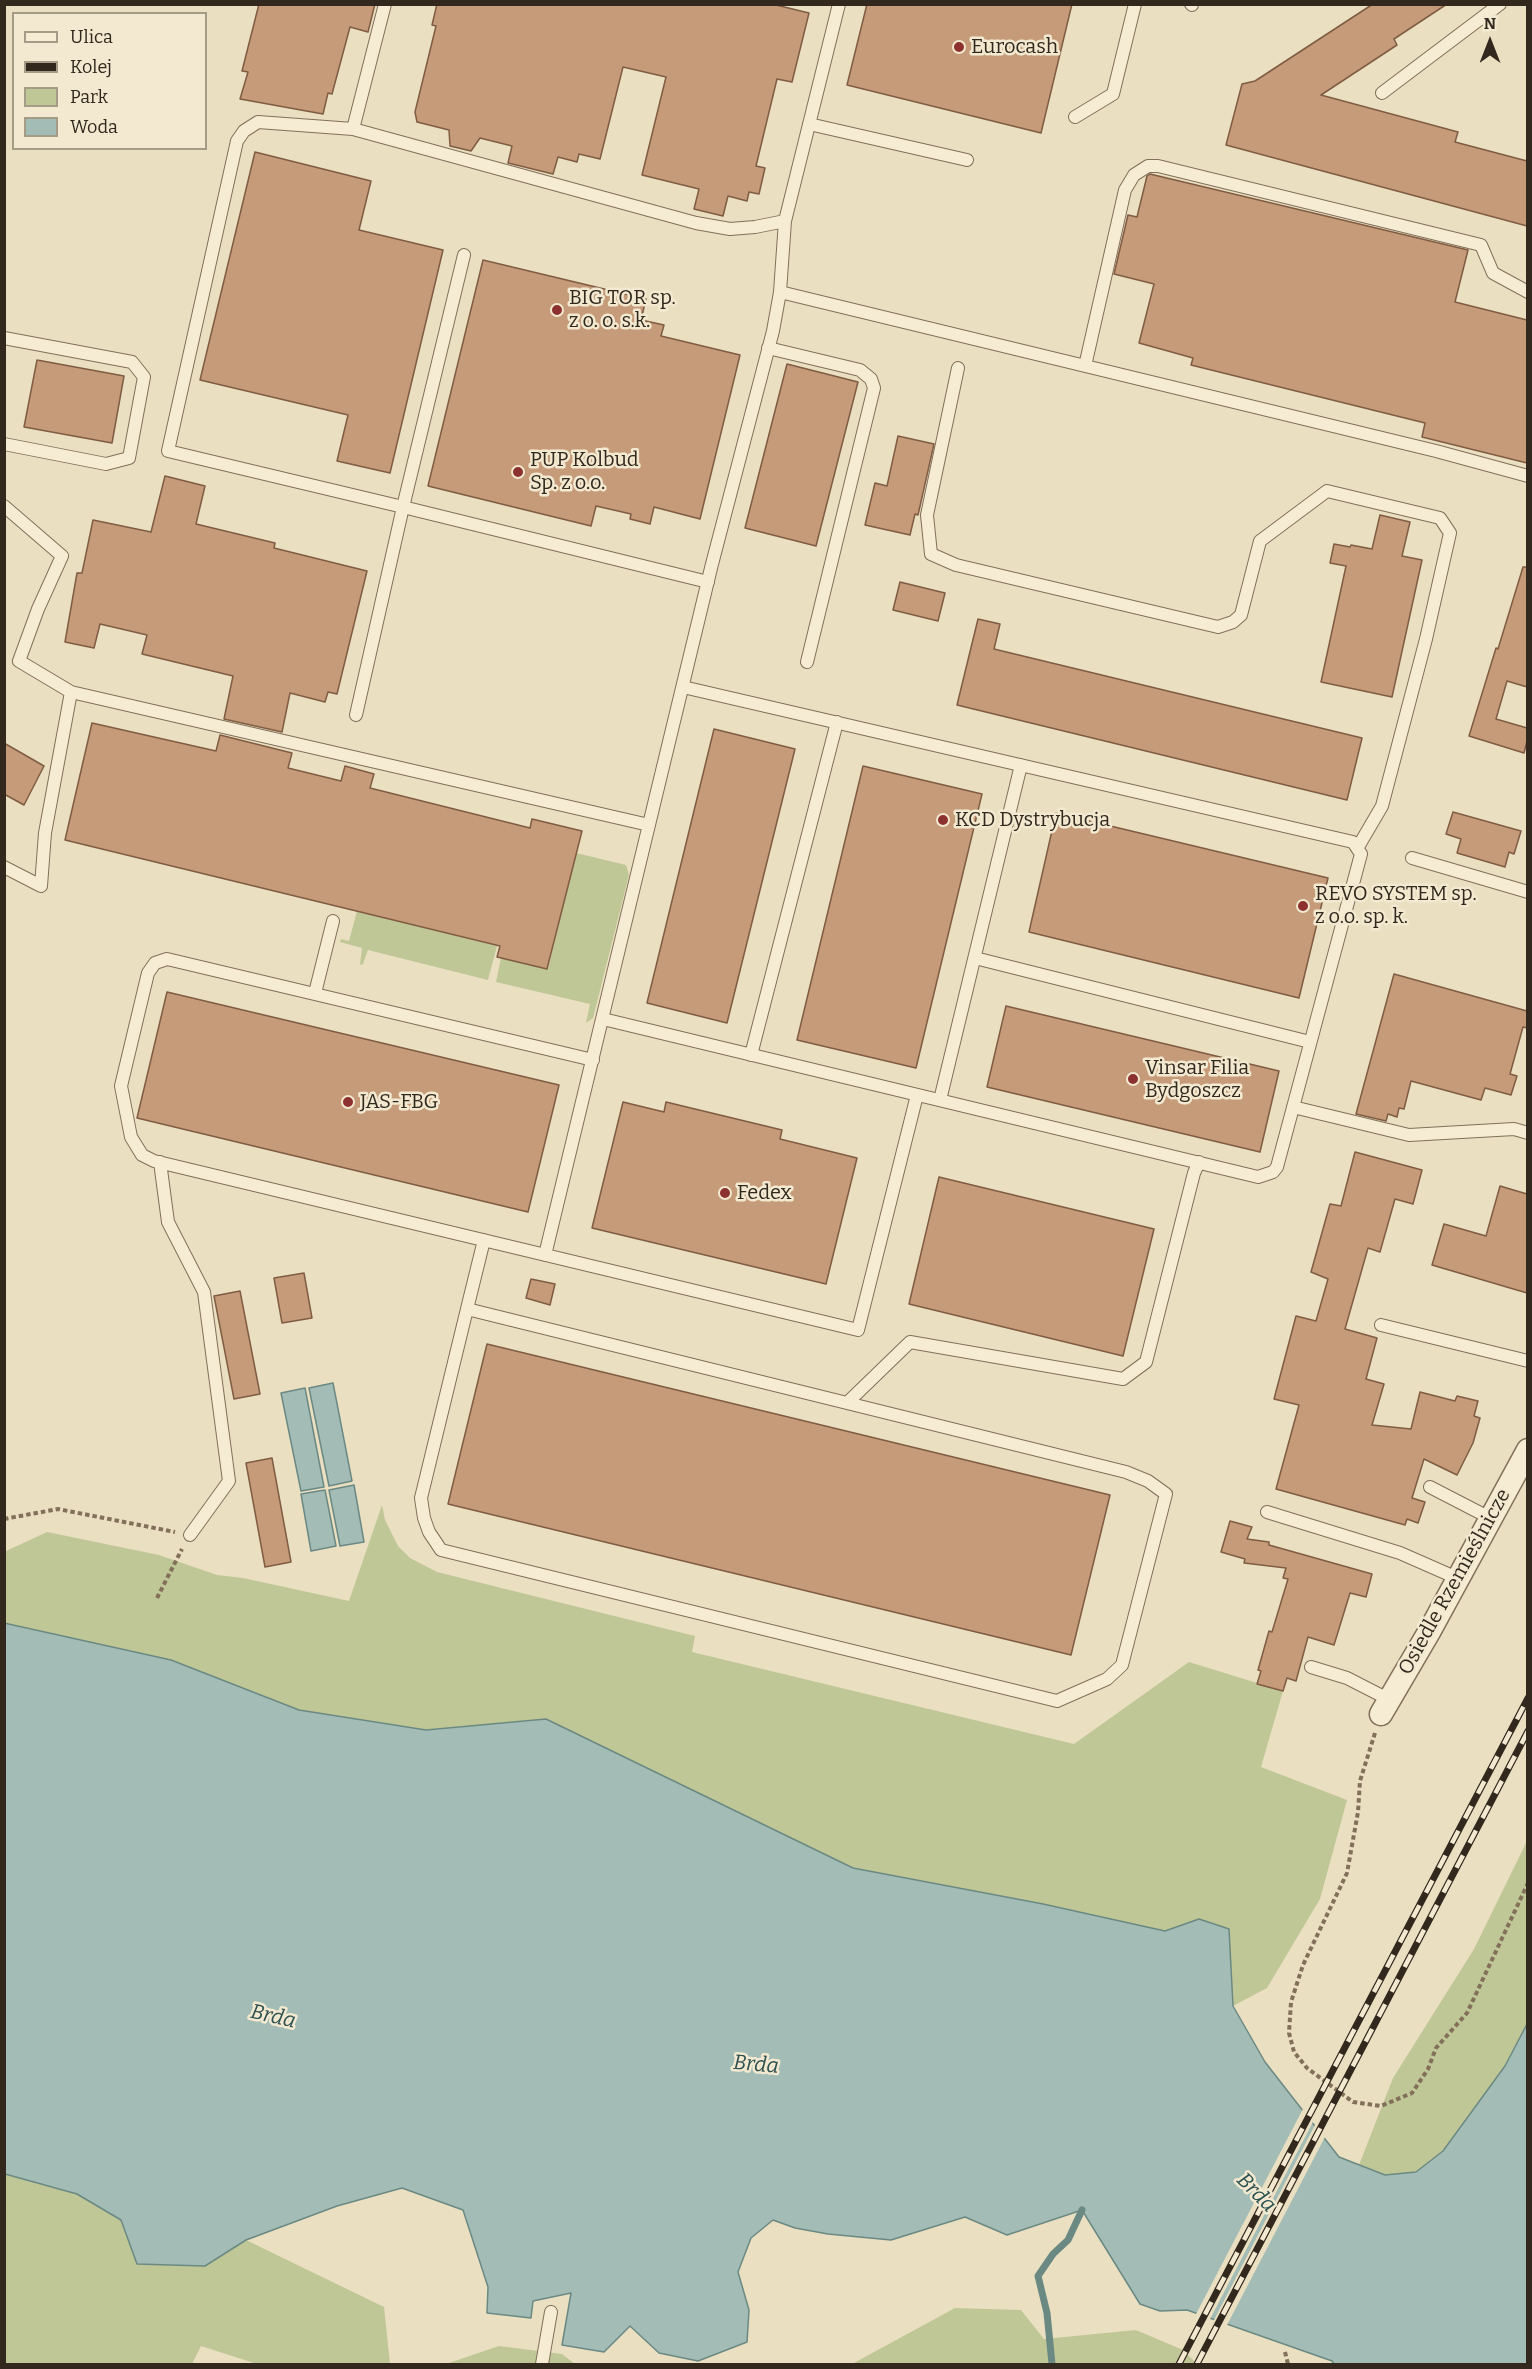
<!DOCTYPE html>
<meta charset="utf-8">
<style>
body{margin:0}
#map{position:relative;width:1532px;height:2369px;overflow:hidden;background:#eadfc1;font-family:Bitter,serif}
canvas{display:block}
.frame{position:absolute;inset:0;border:6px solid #32281d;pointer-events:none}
.legend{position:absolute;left:12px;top:12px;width:195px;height:138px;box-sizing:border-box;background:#f2e9d0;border:2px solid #a59c88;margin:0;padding:8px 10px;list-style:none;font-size:18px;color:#32281d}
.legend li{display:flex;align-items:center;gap:12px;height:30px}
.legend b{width:30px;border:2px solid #a59c88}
.north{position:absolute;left:1460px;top:12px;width:60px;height:60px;-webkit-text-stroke:4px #f2e9d0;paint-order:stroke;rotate:0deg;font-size:16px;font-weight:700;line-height:24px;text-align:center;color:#32281d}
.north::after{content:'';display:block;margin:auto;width:21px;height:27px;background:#32281d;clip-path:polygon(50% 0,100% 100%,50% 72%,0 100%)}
</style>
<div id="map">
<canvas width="1532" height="2369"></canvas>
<div class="frame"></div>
<ul class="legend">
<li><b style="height:8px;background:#f6ecd3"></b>Ulica</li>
<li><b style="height:8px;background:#32281d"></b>Kolej</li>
<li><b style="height:16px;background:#c0c796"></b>Park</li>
<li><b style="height:16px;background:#a3bdb6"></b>Woda</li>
</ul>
<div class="north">N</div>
</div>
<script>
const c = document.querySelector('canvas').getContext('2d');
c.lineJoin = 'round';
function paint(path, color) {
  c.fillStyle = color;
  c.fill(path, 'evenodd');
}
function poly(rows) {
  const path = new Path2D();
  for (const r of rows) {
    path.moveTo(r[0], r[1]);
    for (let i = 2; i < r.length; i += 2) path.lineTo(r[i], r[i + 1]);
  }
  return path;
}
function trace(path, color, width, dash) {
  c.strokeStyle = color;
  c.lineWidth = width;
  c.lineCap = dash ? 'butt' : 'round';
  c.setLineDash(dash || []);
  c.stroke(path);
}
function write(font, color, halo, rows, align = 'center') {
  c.font = font + ' Bitter,serif';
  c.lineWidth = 5;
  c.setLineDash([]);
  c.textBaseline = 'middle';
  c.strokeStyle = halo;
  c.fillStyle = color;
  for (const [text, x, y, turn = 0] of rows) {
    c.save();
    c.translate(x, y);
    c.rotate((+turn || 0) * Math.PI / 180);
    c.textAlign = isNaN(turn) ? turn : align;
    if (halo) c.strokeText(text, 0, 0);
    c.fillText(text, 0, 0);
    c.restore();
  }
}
paint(poly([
 [576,853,626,865,629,875,593,1018,586,1023,590,1004,496,982,501,958,548,969],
 [357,911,497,946,488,980,368,950,363,964,360,965,362,948,340,942,341,939,349,941],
 [382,1505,385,1520,398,1546,410,1558,437,1572,695,1636,692,1652,1074,1744,1189,1662,1283,1691,1261,1767,1347,1800,1320,1899,1267,1988,1233,2006,1229,1929,1199,1919,1165,1931,1043,1904,853,1868,546,1719,426,1730,299,1710,171,1660,5,1623,4,1552,47,1532,159,1555,217,1575,243,1578,349,1601],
 [1527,1841,1527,2025,1505,2066,1443,2151,1416,2172,1385,2175,1359,2165,1393,2078,1474,1949],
 [4,2174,77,2194,205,2266,246,2240,384,2307,390,2364,257,2364,201,2346,192,2364,5,2364],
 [955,2308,1021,2310,1044,2339,1136,2330,1183,2350,1197,2364,852,2364],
 [499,2346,562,2354,575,2364,446,2364]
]), '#c0c796');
const water = poly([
 [333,1383,352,1481,329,1486,309,1388,333,1383],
 [305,1388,324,1487,301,1491,281,1393,305,1388],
 [354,1485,364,1542,340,1546,329,1490,354,1485],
 [325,1490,336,1546,311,1551,301,1494,325,1490],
 [4,1623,171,1660,299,1710,426,1730,546,1719,853,1868,1043,1904,1165,1931,1199,1919,1229,1929,1233,2006,1265,2062,1339,2157,1385,2175,1416,2172,1443,2151,1505,2066,1527,2024,1527,2364,1334,2364,1332,2361,1187,2310,1160,2311,1140,2304,1082,2210,1007,2235,965,2217,891,2240,828,2234,795,2228,773,2220,751,2238,738,2272,749,2310,747,2342,698,2361,659,2353,630,2326,604,2352,562,2345,571,2293,533,2301,531,2318,487,2313,488,2287,463,2210,402,2188,337,2206,246,2240,205,2266,137,2264,121,2220,77,2194,5,2174,4,1623]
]);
paint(water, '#a3bdb6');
trace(water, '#6b8983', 1.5);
paint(poly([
 [1304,2107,1314,2120,1209,2321,1195,2316],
 [1316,2123,1326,2135,1226,2327,1213,2322]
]), '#eadfc1');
trace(poly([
 [1052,2364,1047,2313,1038,2276,1053,2254,1068,2240,1082,2210]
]), '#6b8983', 7);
const building = poly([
 [259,4,375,4,368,32,350,27,332,94,328,93,323,114,240,99,248,72,242,71,259,4],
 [437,4,772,4,809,13,792,82,777,79,756,166,765,168,759,194,749,192,747,201,728,196,723,216,694,209,699,189,642,175,666,77,623,67,600,159,579,154,577,162,558,157,553,174,508,163,512,146,480,138,471,151,450,146,449,130,417,122,415,112,436,26,432,25,437,4],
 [867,4,1072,4,1041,133,847,85,867,4],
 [1373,4,1447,4,1394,39,1397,45,1321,95,1458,132,1455,142,1527,161,1527,226,1226,145,1242,84,1255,81,1373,4],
 [255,152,371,181,359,230,443,250,390,473,337,461,348,415,200,380,255,152],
 [1150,174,1468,250,1455,302,1527,320,1527,463,1422,437,1425,423,1191,365,1193,358,1139,343,1154,284,1114,274,1128,215,1137,217,1147,176,1150,174],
 [483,260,646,299,641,320,664,325,661,336,740,355,700,519,654,507,650,524,630,519,631,514,596,506,591,526,428,486,483,260],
 [37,360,124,376,112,443,24,427,37,360],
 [787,364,858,382,816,546,745,528,787,364],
 [898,436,934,444,918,515,915,514,910,535,865,525,875,483,887,486,898,436],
 [165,476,205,486,196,524,275,543,274,548,367,571,337,694,328,692,325,702,290,693,282,732,224,719,233,676,142,654,147,635,100,624,94,648,65,642,77,573,82,573,93,520,151,532,165,476],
 [1380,515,1410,522,1402,556,1422,560,1392,697,1321,682,1346,566,1330,563,1334,544,1350,547,1351,545,1372,549,1380,515],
 [1523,567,1527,567,1527,687,1507,681,1496,719,1527,728,1527,741,1524,753,1469,736,1496,648,1498,649,1523,567],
 [900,582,945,593,938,621,893,610,900,582],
 [978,619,1000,624,994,649,1362,738,1347,800,957,705,978,619],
 [92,723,216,751,220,735,292,753,288,768,341,781,345,766,374,774,370,788,530,828,532,819,582,831,547,969,497,957,500,946,65,840,92,723],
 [714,729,795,749,727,1023,647,1003,714,729],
 [4,743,44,766,24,805,4,794,4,743],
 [863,766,982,794,916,1068,797,1040,863,766],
 [1453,812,1521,831,1514,854,1509,852,1505,867,1457,853,1461,839,1446,834,1453,812],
 [1056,813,1328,878,1299,998,1029,932,1056,813],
 [1394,974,1527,1011,1527,1028,1523,1027,1510,1074,1517,1076,1511,1095,1485,1088,1481,1100,1411,1081,1404,1109,1399,1108,1397,1117,1388,1114,1386,1121,1356,1114,1394,974],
 [167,992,559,1085,528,1212,137,1118,167,992],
 [1006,1006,1279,1071,1260,1152,987,1087,1006,1006],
 [623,1102,664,1112,666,1102,782,1130,780,1139,857,1158,826,1284,592,1228,623,1102],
 [1355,1152,1422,1170,1413,1204,1395,1199,1380,1252,1368,1248,1345,1329,1377,1338,1366,1379,1384,1384,1372,1425,1411,1429,1420,1392,1455,1401,1457,1396,1478,1401,1474,1416,1480,1418,1473,1443,1457,1475,1424,1459,1412,1498,1425,1502,1418,1523,1407,1519,1405,1525,1276,1489,1299,1405,1274,1399,1296,1316,1316,1321,1328,1279,1311,1272,1330,1204,1341,1206,1355,1152],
 [939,1177,1154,1229,1123,1356,909,1304,939,1177],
 [1500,1186,1527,1194,1527,1293,1432,1265,1444,1224,1486,1236,1500,1186],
 [304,1273,312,1318,282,1323,274,1278,304,1273],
 [531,1279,555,1284,550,1305,526,1298,531,1279],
 [240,1291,260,1394,234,1399,214,1296,240,1291],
 [487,1344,1110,1495,1071,1655,448,1504,487,1344],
 [272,1458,291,1562,265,1567,246,1463,272,1458],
 [1230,1521,1252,1527,1247,1539,1269,1542,1269,1545,1372,1574,1366,1597,1350,1593,1334,1645,1308,1637,1296,1681,1287,1678,1283,1691,1257,1684,1261,1671,1258,1670,1269,1631,1272,1632,1288,1579,1283,1578,1286,1568,1244,1563,1245,1559,1221,1552,1230,1521]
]);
paint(building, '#c59b79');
trace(building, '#7f5c42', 1.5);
const lane = poly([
 [385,4,353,129,696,223,730,229,755,227,785,221],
 [1191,4,1192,5],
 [1382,93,1500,4],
 [1075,117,1113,94,1135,4],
 [809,124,967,160],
 [353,129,258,122,244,131,237,141,168,451,403,507,356,715],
 [464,255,403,507,708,582],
 [780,292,1436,451,1528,476],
 [4,338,132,362,144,377,129,458,106,464,4,444],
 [768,348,860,370,871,379,874,388,807,662],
 [1085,366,1125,190,1134,175,1148,166,1158,166,1481,245,1493,273,1528,292],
 [958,368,927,515,931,554,956,565,1218,627,1233,622,1241,615,1260,541,1327,491,1440,518,1450,533,1426,639,1382,806,1358,847],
 [4,506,62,556,38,609,19,661,71,692],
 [1412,858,1528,892],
 [4,867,41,886,45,833,71,692,649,825],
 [975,958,1310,1042],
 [315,993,333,921],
 [603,1019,1258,1177,1273,1172,1277,1167,1361,854,1353,842,683,687],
 [751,1055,837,722],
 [593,1060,167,959,155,963,148,973,121,1086,131,1137,142,1155,154,1161,858,1330,917,1095],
 [940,1100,1021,765],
 [1293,1107,1409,1135,1514,1129,1528,1133],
 [160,1162,168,1222,204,1292,229,1481,190,1535],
 [545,1255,712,564,773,331,780,292,785,221,839,4],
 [467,1309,1126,1472,1148,1481,1166,1494,1122,1665,1107,1679,1057,1701,441,1550,429,1532,424,1518,421,1498,467,1309,484,1240],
 [1381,1325,1528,1361],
 [847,1403,910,1342,1123,1379,1146,1362,1194,1173,1199,1162],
 [1430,1487,1490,1518],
 [1267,1512,1400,1553,1457,1578],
 [1311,1667,1347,1678,1390,1700],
 [542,2364,551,2312]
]);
const street = poly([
 [1381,1714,1429,1632,1528,1450]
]);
trace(lane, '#82705a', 14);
trace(street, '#82705a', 25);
trace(poly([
 [4,1519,58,1509,175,1532],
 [157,1598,182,1549],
 [1375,1733,1360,1781,1358,1812,1347,1873,1303,1965,1291,2002,1289,2033,1294,2052,1307,2068,1353,2102,1381,2106,1412,2093,1428,2069,1436,2048,1467,2013,1528,1883],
 [1285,2352,1288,2364]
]), '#82705a', 4, [4.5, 3]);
trace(lane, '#f6ecd3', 12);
trace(street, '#f6ecd3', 22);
const rail = poly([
 [1179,2364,1528,1698],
 [1197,2364,1528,1731]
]);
trace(rail, '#32281d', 7);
trace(rail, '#f2e9d0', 4.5, [14]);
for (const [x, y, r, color] of [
 [959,47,6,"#8c312f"],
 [557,310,6,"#8c312f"],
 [518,472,6,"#8c312f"],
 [943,820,6,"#8c312f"],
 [1303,906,6,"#8c312f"],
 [1133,1079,6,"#8c312f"],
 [348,1102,6,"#8c312f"],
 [725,1193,6,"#8c312f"]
]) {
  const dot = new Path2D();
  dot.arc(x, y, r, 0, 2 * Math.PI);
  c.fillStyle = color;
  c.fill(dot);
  trace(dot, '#f2e9d0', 2);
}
write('20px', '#32281d', '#f2e9d0', [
 ["Eurocash",971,47],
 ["BIG TOR sp.",569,298],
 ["z o. o. s.k.",569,321],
 ["PUP Kolbud",530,460],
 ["Sp. z o.o.",530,483],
 ["KCD Dystrybucja",955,820],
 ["REVO SYSTEM sp.",1315,894],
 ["z o.o. sp. k.",1315,917],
 ["Vinsar Filia",1145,1068],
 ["Bydgoszcz",1145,1091],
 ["JAS-FBG",360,1102],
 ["Fedex",737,1193]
], 'left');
write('20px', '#32281d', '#f2e9d0', [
 ["Osiedle Rzemieślnicze",1455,1582,-61]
]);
write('italic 21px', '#2d5150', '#f2e9d0', [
 ["Brda",273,2017,13],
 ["Brda",756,2065,5],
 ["Brda",1256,2193,45]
]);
</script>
